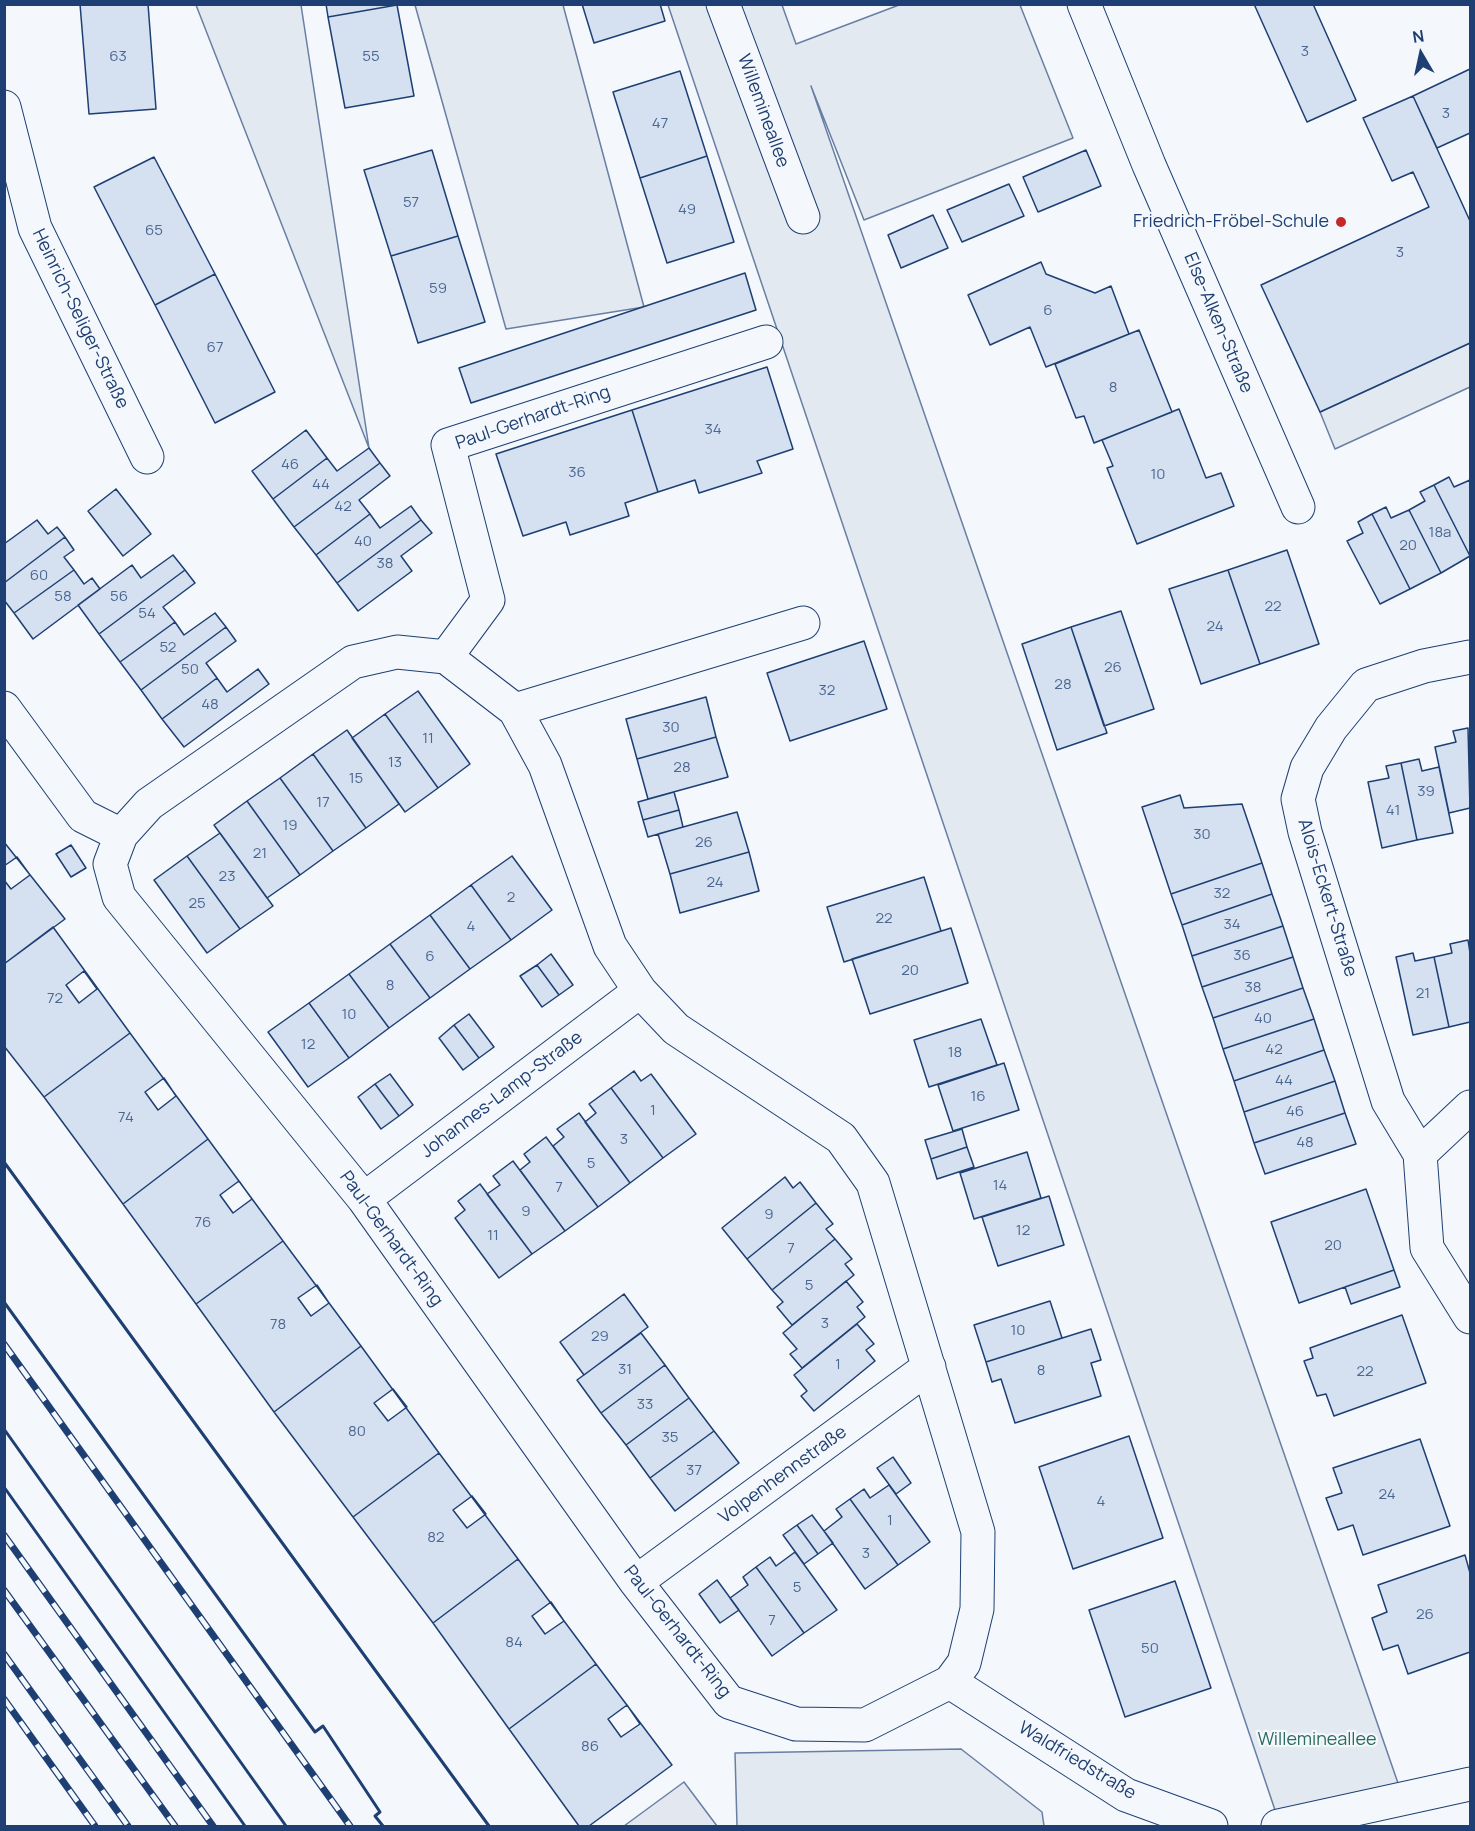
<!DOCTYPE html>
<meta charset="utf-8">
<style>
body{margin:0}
#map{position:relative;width:1475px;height:1831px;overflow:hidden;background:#f4f7fb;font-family:Manrope,sans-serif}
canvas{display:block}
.frame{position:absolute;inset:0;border:6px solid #1d3f73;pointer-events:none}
.north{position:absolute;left:1391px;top:24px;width:60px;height:60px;-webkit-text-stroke:4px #f4f7fb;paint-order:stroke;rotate:351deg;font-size:16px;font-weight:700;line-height:24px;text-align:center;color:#1d3f73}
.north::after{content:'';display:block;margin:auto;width:21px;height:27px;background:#1d3f73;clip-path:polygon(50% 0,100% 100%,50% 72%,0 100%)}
</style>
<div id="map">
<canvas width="1475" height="1831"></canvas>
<div class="frame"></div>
<div class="north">N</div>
</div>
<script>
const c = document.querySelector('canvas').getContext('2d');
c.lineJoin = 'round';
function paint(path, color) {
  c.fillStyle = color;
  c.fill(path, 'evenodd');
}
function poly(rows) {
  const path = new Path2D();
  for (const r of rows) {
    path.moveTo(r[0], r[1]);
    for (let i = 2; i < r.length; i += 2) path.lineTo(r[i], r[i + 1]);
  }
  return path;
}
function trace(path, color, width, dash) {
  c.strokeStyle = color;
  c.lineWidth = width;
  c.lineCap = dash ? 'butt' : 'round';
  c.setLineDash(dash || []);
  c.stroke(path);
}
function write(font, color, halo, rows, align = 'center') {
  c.font = font + ' Manrope,sans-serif';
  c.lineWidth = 4.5;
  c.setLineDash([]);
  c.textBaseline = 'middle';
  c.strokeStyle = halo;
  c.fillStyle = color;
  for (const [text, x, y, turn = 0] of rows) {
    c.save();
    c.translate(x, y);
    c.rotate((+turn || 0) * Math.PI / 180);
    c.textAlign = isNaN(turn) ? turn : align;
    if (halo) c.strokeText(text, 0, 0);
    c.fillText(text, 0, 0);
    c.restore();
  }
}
const green = poly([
 [196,5,301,5,369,448,196,5],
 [415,5,563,5,644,307,506,329,415,5],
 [668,5,782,5,796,44,899,5,1020,5,1073,138,864,220,811,86,1399,1786,1276,1813,668,5],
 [1470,343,1470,387,1335,449,1320,412,1470,343],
 [961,1749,1042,1812,1044,1826,737,1826,735,1753,961,1749]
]);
paint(green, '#e3e9f0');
trace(green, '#687fa3', 1.5);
const parking = poly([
 [684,1782,717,1826,624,1826,684,1782]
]);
paint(parking, '#e3e8f0');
trace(parking, '#687fa3', 1.5);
const building = poly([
 [80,4,148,4,156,109,89,114,80,4],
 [326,4,397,4,397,5,328,17,326,4],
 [582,4,660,4,665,21,594,43,582,4],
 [1254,4,1313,4,1356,100,1307,122,1254,4],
 [397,5,414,96,345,108,328,17,397,5],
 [1470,69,1470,133,1437,148,1413,96,1470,69],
 [680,71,707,156,640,178,613,92,680,71],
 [1413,96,1470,221,1470,343,1320,412,1261,285,1429,207,1413,172,1392,181,1363,118,1413,96],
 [432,150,458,236,391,256,364,170,432,150],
 [1086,150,1101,186,1038,212,1023,177,1086,150],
 [707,156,734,242,667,263,640,178,707,156],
 [154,157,215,274,155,305,94,187,154,157],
 [1009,184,1024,216,962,242,947,210,1009,184],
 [933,215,948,248,901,268,888,235,933,215],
 [458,236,485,322,418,343,391,256,458,236],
 [1041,262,1046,274,1095,293,1111,286,1129,334,1046,367,1030,327,990,345,968,295,1041,262],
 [745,273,756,310,471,403,459,368,745,273],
 [215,274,275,392,215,423,155,305,215,274],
 [1139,330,1172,412,1094,443,1084,416,1076,418,1055,364,1139,330],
 [767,367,793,449,757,461,762,473,699,493,695,480,658,492,632,410,767,367],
 [1179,409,1206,478,1221,473,1234,506,1137,544,1107,468,1113,466,1102,440,1179,409],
 [632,410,658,492,625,503,629,516,570,535,566,522,523,536,496,454,632,410],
 [306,430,327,458,273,499,252,471,306,430],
 [369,448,380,463,294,527,273,499,327,458,337,471,369,448],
 [380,463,390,476,359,500,370,514,316,555,294,527,380,463],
 [1449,477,1454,487,1470,480,1470,556,1434,485,1449,477],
 [1434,485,1470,556,1441,573,1409,510,1425,501,1420,492,1434,485],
 [116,489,151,534,123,556,88,511,116,489],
 [411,506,421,520,337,583,316,555,370,514,380,528,411,506],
 [1386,507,1391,518,1409,510,1441,573,1410,589,1372,514,1386,507],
 [1372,514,1410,589,1380,604,1347,541,1363,533,1358,522,1372,514],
 [37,520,48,534,57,527,65,537,4,583,4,544,37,520],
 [421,520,432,533,401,556,412,571,358,611,337,583,421,520],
 [65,537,74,550,64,557,74,570,14,613,4,600,4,583,65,537],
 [1287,550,1319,644,1260,664,1228,570,1287,550],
 [173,555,185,570,99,634,78,605,132,565,141,578,173,555],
 [74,570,84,584,92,578,100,589,33,639,14,613,74,570],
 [185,570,195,583,163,607,175,622,120,662,99,634,185,570],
 [1228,570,1260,664,1201,684,1169,589,1228,570],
 [1121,611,1154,709,1104,726,1071,627,1121,611],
 [215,613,226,627,141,690,120,662,175,622,184,635,215,613],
 [226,627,236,641,206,663,217,678,162,719,141,690,226,627],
 [1071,627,1107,733,1057,750,1022,644,1071,627],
 [864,641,887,709,790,741,767,673,864,641],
 [258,669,269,684,184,747,162,719,217,678,227,692,258,669],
 [418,691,470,764,438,788,385,714,418,691],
 [706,697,716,737,637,759,626,719,706,697],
 [385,714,438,788,405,812,352,738,385,714],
 [1468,728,1470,808,1449,813,1435,747,1456,742,1453,731,1468,728],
 [347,730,399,804,366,828,313,754,347,730],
 [716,737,728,777,648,799,637,759,716,737],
 [313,754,366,828,333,851,280,778,313,754],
 [1419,759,1422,771,1439,767,1453,833,1417,840,1401,763,1419,759],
 [1401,763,1417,840,1382,848,1368,782,1389,778,1386,766,1401,763],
 [280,778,333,851,300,875,247,801,280,778],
 [674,792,679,810,643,820,638,802,674,792],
 [1180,795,1184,808,1242,804,1262,863,1171,894,1142,807,1180,795],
 [247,801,300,875,267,898,214,825,247,801],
 [679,810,683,827,648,837,643,820,679,810],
 [737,812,749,852,670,874,658,834,737,812],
 [220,833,273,906,240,929,187,856,220,833],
 [4,842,65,919,4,964,4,842],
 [71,845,86,868,71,877,56,854,71,845],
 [749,852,759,891,680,913,670,874,749,852],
 [187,856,240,929,207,953,154,880,187,856],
 [512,856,552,910,511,940,471,885,512,856],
 [17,857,30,875,11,889,4,880,4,866,17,857],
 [1262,863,1272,894,1182,925,1171,894,1262,863],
 [924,877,941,931,844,962,827,907,924,877],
 [471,885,511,940,470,969,430,915,471,885],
 [1272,894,1283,926,1192,956,1182,925,1272,894],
 [430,915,470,969,430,998,390,944,430,915],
 [1283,926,1293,957,1202,987,1192,956,1283,926],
 [53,927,130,1033,44,1097,4,1046,4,964,53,927],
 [951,928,968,983,870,1014,852,959,951,928],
 [1468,940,1470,953,1470,1022,1449,1027,1434,957,1452,953,1450,944,1468,940],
 [390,944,430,998,389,1028,349,974,390,944],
 [1413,953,1415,961,1434,957,1449,1027,1413,1035,1396,957,1413,953],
 [551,954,573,985,559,995,537,965,551,954],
 [1293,957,1303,988,1213,1018,1202,987,1293,957],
 [537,965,559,995,542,1007,520,976,537,965],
 [84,971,97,989,79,1003,66,985,84,971],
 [349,974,389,1028,349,1058,309,1003,349,974],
 [1303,988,1314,1019,1223,1049,1213,1018,1303,988],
 [309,1003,349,1058,308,1087,268,1032,309,1003],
 [469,1014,494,1047,479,1058,454,1025,469,1014],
 [981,1019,997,1065,929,1087,914,1040,981,1019],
 [1314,1019,1324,1050,1234,1081,1223,1049,1314,1019],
 [454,1025,479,1058,463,1070,439,1038,454,1025],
 [130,1033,208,1139,123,1204,44,1097,130,1033],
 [1324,1050,1335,1081,1244,1112,1234,1081,1324,1050],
 [1004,1063,1019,1110,953,1131,938,1085,1004,1063],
 [634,1071,641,1081,651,1074,696,1134,663,1158,611,1088,634,1071],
 [390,1074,413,1105,399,1116,375,1084,390,1074],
 [164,1078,176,1096,158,1110,145,1092,164,1078],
 [1335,1081,1345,1113,1254,1143,1244,1112,1335,1081],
 [375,1084,399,1116,381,1129,358,1097,375,1084],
 [611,1088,663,1158,630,1183,585,1122,596,1113,589,1104,611,1088],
 [579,1113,630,1183,598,1207,553,1146,564,1137,557,1129,579,1113],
 [1345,1113,1356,1144,1265,1174,1254,1143,1345,1113],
 [962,1129,967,1147,931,1159,925,1140,962,1129],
 [546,1137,598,1207,565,1231,520,1170,530,1162,524,1154,546,1137],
 [208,1139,283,1241,196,1304,123,1204,208,1139],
 [967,1147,974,1167,937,1179,931,1159,967,1147],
 [1027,1152,1041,1198,974,1219,960,1173,1027,1152],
 [513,1161,565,1231,532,1254,487,1194,500,1185,493,1176,513,1161],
 [785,1177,793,1188,800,1182,816,1203,747,1259,722,1228,785,1177],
 [239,1181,252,1199,233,1213,220,1195,239,1181],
 [480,1184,532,1254,499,1278,455,1218,465,1210,458,1201,480,1184],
 [1366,1189,1394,1270,1299,1303,1271,1222,1366,1189],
 [1049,1196,1064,1245,998,1266,982,1217,1049,1196],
 [816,1203,833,1224,826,1229,835,1239,772,1290,747,1259,816,1203],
 [835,1239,852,1259,845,1264,854,1275,792,1325,777,1307,783,1302,772,1290,835,1239],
 [283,1241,361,1346,274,1412,196,1304,283,1241],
 [1394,1270,1400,1287,1351,1304,1345,1287,1394,1270],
 [846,1281,863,1302,857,1307,865,1317,802,1368,790,1354,797,1349,783,1333,846,1281],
 [317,1285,329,1303,311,1316,298,1298,317,1285],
 [624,1294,648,1327,584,1375,560,1342,624,1294],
 [1050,1301,1062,1338,986,1362,974,1325,1050,1301],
 [1402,1315,1426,1383,1334,1416,1326,1394,1317,1396,1304,1361,1313,1358,1310,1348,1402,1315],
 [857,1324,874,1344,866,1350,875,1361,814,1411,801,1396,807,1391,794,1375,857,1324],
 [1091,1329,1101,1360,1091,1363,1101,1396,1015,1423,1001,1379,992,1382,986,1362,1091,1329],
 [641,1333,665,1365,601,1413,577,1380,641,1333],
 [361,1346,439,1453,353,1517,274,1412,361,1346],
 [665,1365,689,1398,626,1445,601,1413,665,1365],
 [393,1389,407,1407,388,1421,374,1403,393,1389],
 [689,1398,714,1431,650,1478,626,1445,689,1398],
 [714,1431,739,1463,675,1511,650,1478,714,1431],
 [1129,1436,1163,1538,1073,1569,1039,1467,1129,1436],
 [1420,1439,1450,1526,1363,1555,1353,1525,1338,1530,1326,1498,1342,1493,1333,1468,1420,1439],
 [439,1453,518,1559,433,1623,353,1517,439,1453],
 [893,1457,911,1483,896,1494,877,1468,893,1457],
 [889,1485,930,1542,898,1565,850,1499,864,1489,870,1498,889,1485],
 [472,1496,486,1514,467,1528,453,1510,472,1496],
 [850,1499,898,1565,865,1589,824,1531,842,1517,836,1509,850,1499],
 [812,1515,833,1543,818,1554,797,1525,812,1515],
 [797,1525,818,1554,804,1564,783,1535,797,1525],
 [795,1552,837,1610,804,1633,756,1567,770,1557,776,1566,795,1552],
 [1465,1555,1470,1573,1470,1652,1408,1674,1398,1645,1383,1650,1372,1618,1387,1612,1378,1585,1465,1555],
 [518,1559,596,1664,509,1729,433,1623,518,1559],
 [756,1567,804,1633,772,1656,730,1598,748,1585,743,1577,756,1567],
 [717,1580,739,1610,720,1623,699,1594,717,1580],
 [1175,1581,1211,1688,1125,1717,1089,1610,1175,1581],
 [551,1602,564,1621,545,1634,532,1616,551,1602],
 [596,1664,672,1765,589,1826,579,1826,509,1729,596,1664],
 [627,1705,640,1724,621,1737,608,1719,627,1705]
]);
paint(building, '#d5e0f0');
trace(building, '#1d3f73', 1.5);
const minor = poly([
 [723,4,803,217],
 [1084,4,1149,165,1298,507],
 [4,107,35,228,147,457],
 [446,657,488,600,448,445,766,342],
 [4,708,83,816,121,835,110,864,119,897,364,1199,636,1582,729,1702,796,1724,865,1725,950,1682,964,1663,977,1609,978,1532,873,1183,841,1138,676,1029,640,991,610,946,545,765,515,710,446,657,397,652,353,662,149,804,121,835],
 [515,710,803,623],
 [1470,1107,1420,1154,1427,1248,1470,1317],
 [1420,1154,1388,1101,1305,832,1298,799,1307,768,1331,728,1366,685,1424,666,1470,657],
 [364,1199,640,991],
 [636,1582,929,1367],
 [950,1682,1126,1795,1211,1826],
 [1278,1826,1470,1784]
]);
trace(minor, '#1d3f73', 35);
trace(minor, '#f4f7fb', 33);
const rail = poly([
 [4,1344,350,1826],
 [4,1535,213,1826],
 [4,1590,175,1826],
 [4,1654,128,1826],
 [4,1699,95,1826]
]);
trace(rail, '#1d3f73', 7);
trace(rail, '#f4f7fb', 4.5, [14]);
trace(poly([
 [4,1162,489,1826],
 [4,1302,315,1732,323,1726,380,1812,375,1816,383,1826],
 [4,1429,286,1826],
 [4,1487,245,1826]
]), '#1d3f73', 3);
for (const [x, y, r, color] of [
 [1341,222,6,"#c62828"]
]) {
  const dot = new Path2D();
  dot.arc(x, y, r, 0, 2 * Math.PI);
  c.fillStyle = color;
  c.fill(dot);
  trace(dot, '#f4f7fb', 2);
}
write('15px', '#4b6792', null, [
 ["3",1305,52],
 ["63",118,57],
 ["55",371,57],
 ["3",1446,114],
 ["47",660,124],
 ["57",411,203],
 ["49",687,210],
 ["65",154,231],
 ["3",1400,253],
 ["59",438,289],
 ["6",1048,311],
 ["67",215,348],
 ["8",1113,388],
 ["34",713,430],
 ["46",290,465],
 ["36",577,473],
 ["10",1158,475],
 ["44",321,485],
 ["42",343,507],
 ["18a",1440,533],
 ["40",363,542],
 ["20",1408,546],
 ["38",385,564],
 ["60",39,576],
 ["58",63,597],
 ["56",119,597],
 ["22",1273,607],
 ["54",147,614],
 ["24",1215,627],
 ["52",168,648],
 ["26",1113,668],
 ["50",190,670],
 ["28",1063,685],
 ["32",827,691],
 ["48",210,705],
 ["30",671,728],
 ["11",428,739],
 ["13",395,763],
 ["28",682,768],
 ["15",356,779],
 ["39",1426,792],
 ["17",323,803],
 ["41",1393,811],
 ["19",290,826],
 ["30",1202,835],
 ["26",704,843],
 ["21",260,854],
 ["23",227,877],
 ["24",715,883],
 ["32",1222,894],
 ["2",511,898],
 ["25",197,904],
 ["22",884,919],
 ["34",1232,925],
 ["4",471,927],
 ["36",1242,956],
 ["6",430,957],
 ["20",910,971],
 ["8",390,986],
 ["38",1253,988],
 ["21",1423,994],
 ["72",55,999],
 ["10",349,1015],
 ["40",1263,1019],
 ["12",308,1045],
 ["42",1274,1050],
 ["18",955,1053],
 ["44",1284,1081],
 ["16",978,1097],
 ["1",653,1111],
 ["46",1295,1112],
 ["74",126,1118],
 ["3",624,1140],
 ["48",1305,1143],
 ["5",591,1164],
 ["14",1000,1186],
 ["7",559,1188],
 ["9",526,1212],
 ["9",769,1215],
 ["76",203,1223],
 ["12",1023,1231],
 ["11",493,1236],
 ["20",1333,1246],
 ["7",791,1249],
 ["5",809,1286],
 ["3",825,1324],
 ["78",278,1325],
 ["10",1018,1331],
 ["29",600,1337],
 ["1",838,1365],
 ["31",625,1370],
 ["8",1041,1371],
 ["22",1365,1372],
 ["33",645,1405],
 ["80",357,1432],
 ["35",670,1438],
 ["37",694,1471],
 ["24",1387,1495],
 ["4",1101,1502],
 ["1",890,1521],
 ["82",436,1538],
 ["3",866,1554],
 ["5",797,1588],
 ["26",1425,1615],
 ["7",772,1621],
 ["84",514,1643],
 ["50",1150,1649],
 ["86",590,1747]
]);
write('18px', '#1d3f73', '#f4f7fb', [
 ["Willemineallee",763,111,70],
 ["Heinrich-Seliger-Straße",80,319,64],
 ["Else-Alken-Straße",1218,323,67],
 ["Paul-Gerhardt-Ring",533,418,-19],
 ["Alois-Eckert-Straße",1327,898,73],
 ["Johannes-Lamp-Straße",502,1095,-37],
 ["Paul-Gerhardt-Ring",391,1239,54],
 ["Volpenhennstraße",783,1475,-36],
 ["Paul-Gerhardt-Ring",677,1632,52],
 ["Waldfriedstraße",1077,1761,31]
]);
write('18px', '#1d3f73', '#f4f7fb', [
 ["Friedrich-Fröbel-Schule",1329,222]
], 'right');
write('18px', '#2c6c60', '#f4f7fb', [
 ["Willemineallee",1317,1740]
]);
</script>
